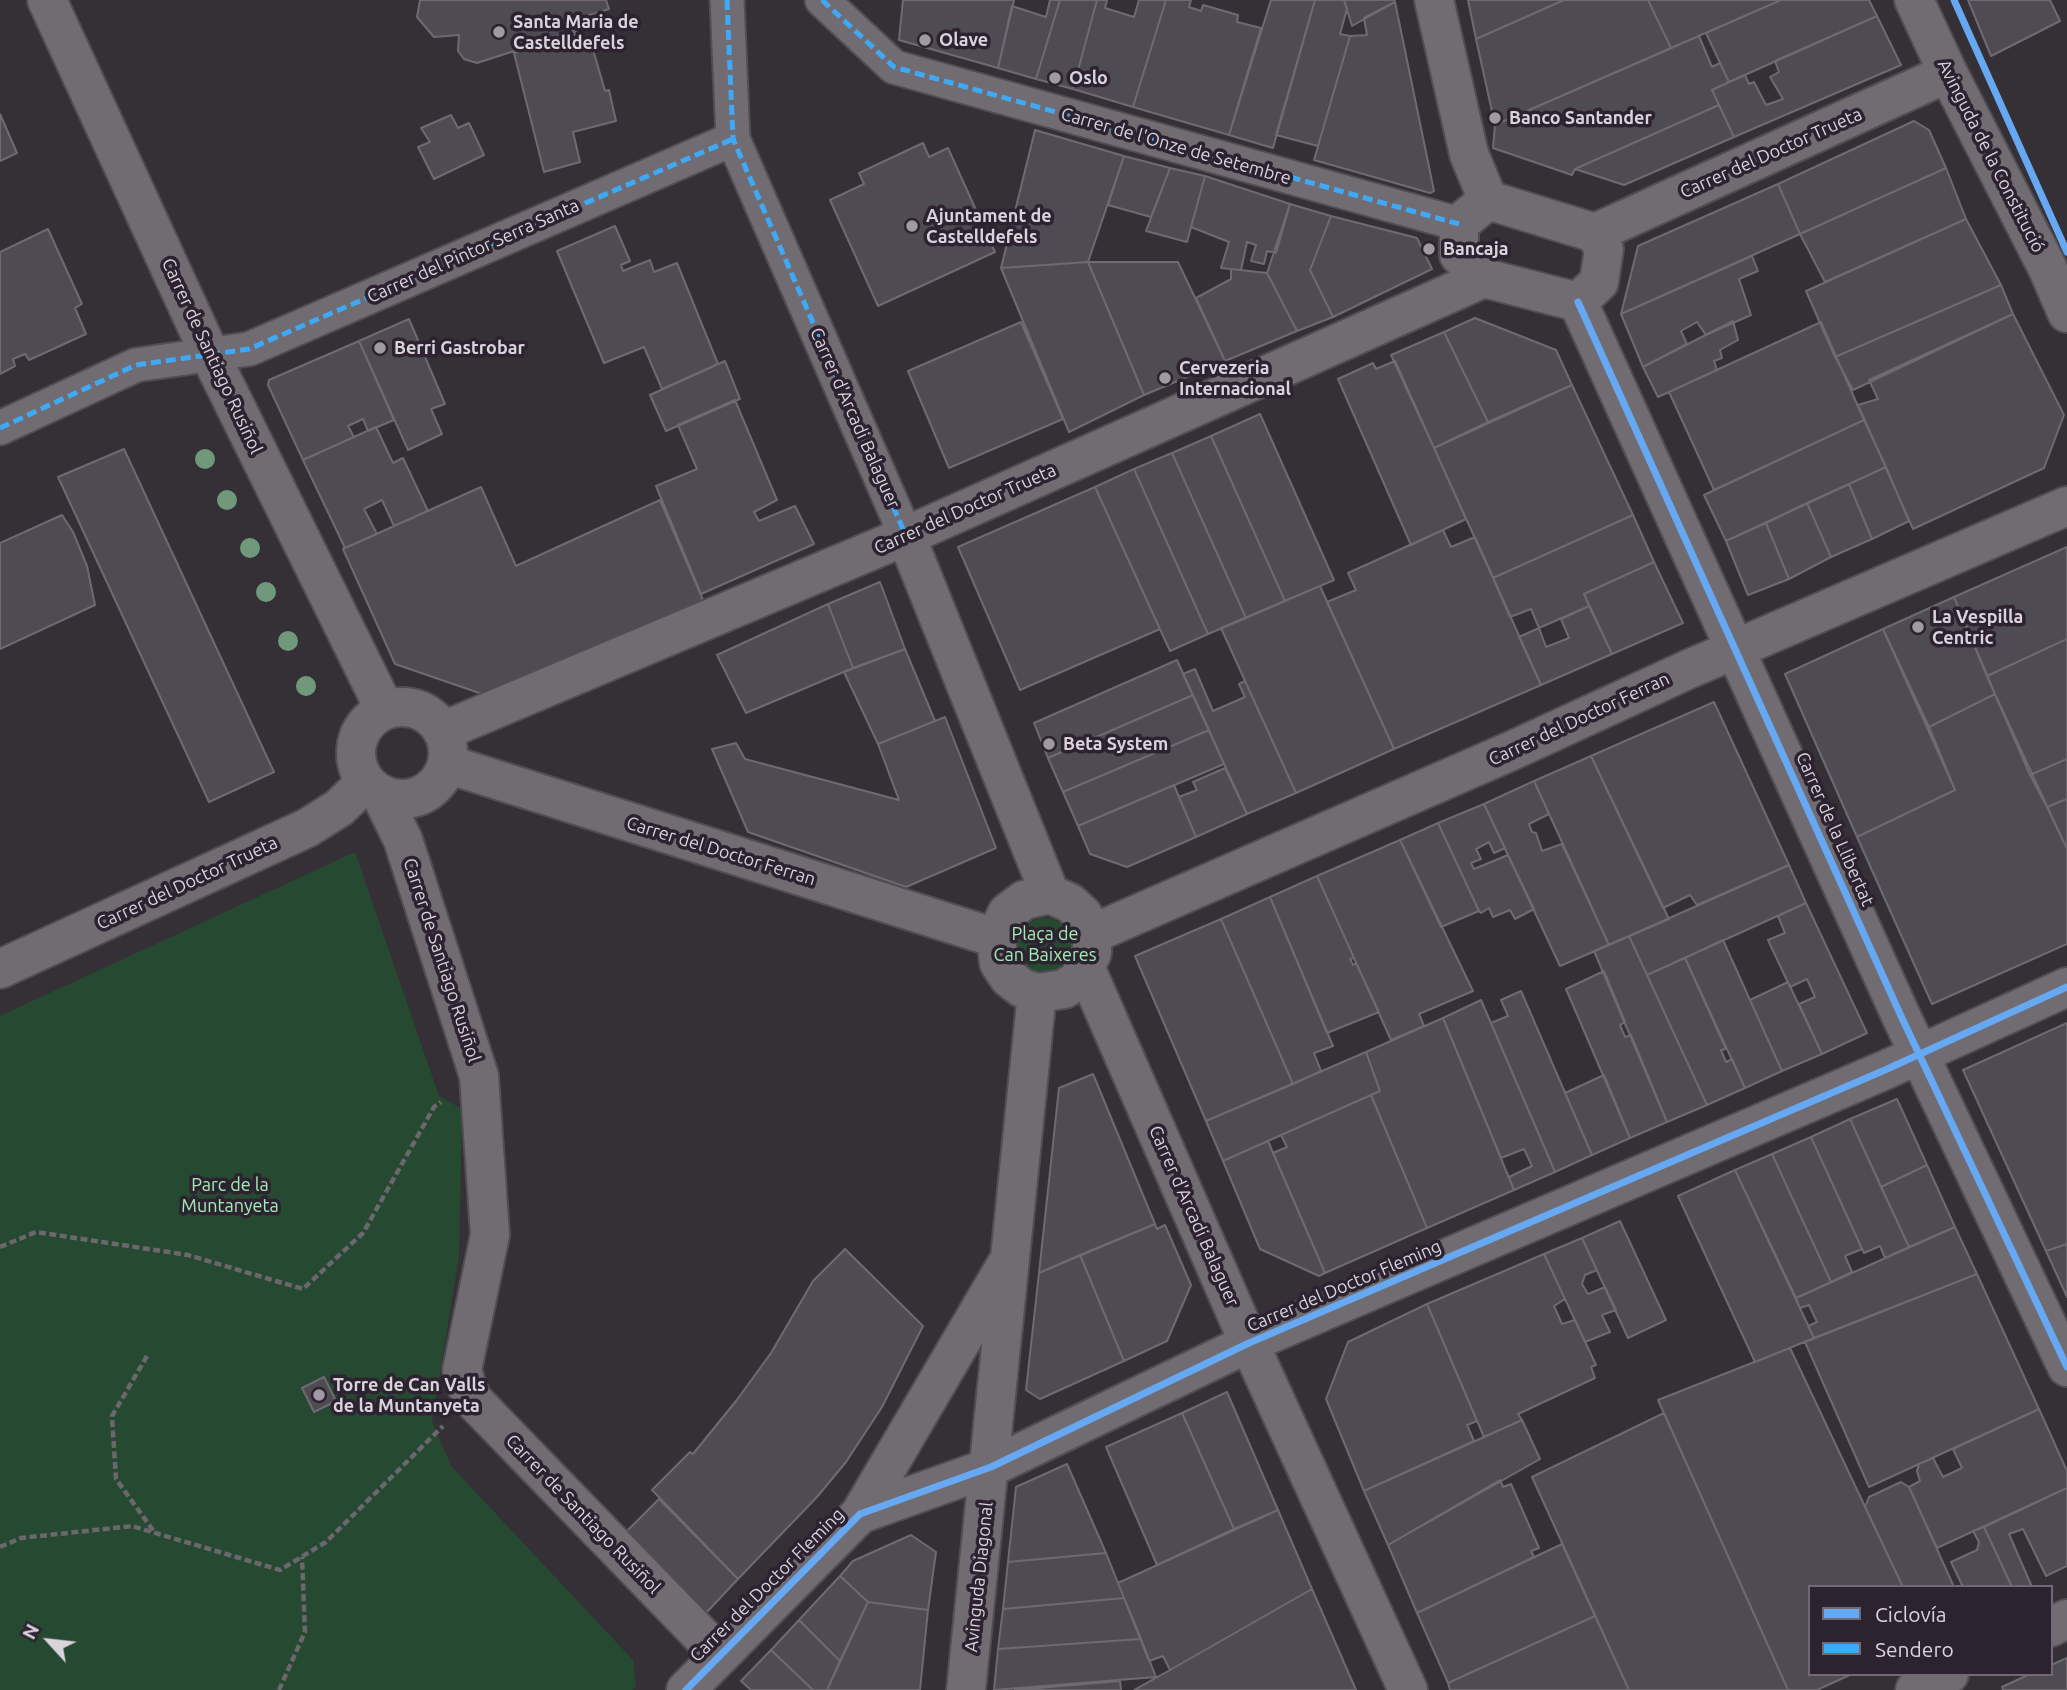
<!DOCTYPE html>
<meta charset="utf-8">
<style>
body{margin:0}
#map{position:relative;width:2067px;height:1690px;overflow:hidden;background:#353036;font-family:Ubuntu,sans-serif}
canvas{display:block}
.legend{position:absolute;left:1808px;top:1585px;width:245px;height:91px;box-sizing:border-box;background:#2d2230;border:2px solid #726975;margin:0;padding:9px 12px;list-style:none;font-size:21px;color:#dad3dc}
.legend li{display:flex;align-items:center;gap:14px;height:35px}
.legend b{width:35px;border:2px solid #726975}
.north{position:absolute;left:14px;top:1606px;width:70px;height:70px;-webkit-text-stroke:5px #2d2230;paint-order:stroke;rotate:297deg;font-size:19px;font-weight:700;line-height:28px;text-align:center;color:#dad3dc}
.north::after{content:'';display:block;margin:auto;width:24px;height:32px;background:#dad3dc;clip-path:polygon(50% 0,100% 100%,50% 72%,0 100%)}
</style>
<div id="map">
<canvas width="2067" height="1690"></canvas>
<ul class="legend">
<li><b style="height:9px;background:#66a8f1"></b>Ciclovía</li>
<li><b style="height:9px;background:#3fa9f5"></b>Sendero</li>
</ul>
<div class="north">N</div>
</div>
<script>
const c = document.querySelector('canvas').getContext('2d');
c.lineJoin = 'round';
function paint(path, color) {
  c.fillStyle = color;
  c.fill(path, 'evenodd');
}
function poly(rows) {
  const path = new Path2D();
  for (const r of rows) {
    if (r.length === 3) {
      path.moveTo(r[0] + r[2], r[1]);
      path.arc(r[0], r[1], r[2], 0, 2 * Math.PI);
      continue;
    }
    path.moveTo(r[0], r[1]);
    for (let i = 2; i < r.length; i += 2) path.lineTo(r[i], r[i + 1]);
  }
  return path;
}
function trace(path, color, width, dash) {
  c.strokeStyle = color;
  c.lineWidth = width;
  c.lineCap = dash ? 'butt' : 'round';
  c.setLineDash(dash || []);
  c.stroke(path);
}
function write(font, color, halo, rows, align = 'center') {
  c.font = font + ' Ubuntu,sans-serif';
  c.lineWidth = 7;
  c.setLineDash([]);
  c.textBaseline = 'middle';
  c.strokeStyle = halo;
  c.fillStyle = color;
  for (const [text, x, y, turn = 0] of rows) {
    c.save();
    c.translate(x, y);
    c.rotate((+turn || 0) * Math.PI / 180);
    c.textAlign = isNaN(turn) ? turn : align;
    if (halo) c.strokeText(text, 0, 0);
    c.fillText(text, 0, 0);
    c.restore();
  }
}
paint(poly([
 [355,852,439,1096,462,1109,459,1257,432,1421,451,1466,633,1660,636,1687,632,1690,0,1690,0,1016],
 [1045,946,28]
]), '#264931');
const building = poly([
 [606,0,609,9,583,17,586,28,477,63,464,59,458,51,459,35,434,37,417,17,420,0,606,0],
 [903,0,1014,0,998,68,899,40,903,0],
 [1050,0,1060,0,1036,79,998,68,1012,6,1046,17,1050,0],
 [1060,0,1097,0,1073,89,1036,79,1060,0],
 [1097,0,1107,0,1105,8,1134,17,1139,0,1166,0,1133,107,1073,89,1097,0],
 [1166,0,1191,0,1189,7,1201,11,1203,5,1238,15,1237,22,1261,28,1229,135,1133,107,1166,0],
 [1271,0,1315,0,1273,148,1229,135,1271,0],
 [1315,0,1344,0,1347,9,1340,34,1350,36,1318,146,1276,135,1315,0],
 [1344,0,1394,0,1395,2,1352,26,1344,0],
 [1468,0,1564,0,1476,39,1468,0],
 [1564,0,1648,0,1671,48,1495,125,1476,39,1564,0],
 [1648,0,1781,0,1671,48,1648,0],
 [1781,0,1869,0,1877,16,1729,82,1706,33,1781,0],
 [1968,0,2050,0,2060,21,1991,56,1968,0],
 [1395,2,1434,191,1430,193,1314,160,1350,36,1367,35,1364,18,1395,2],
 [1877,16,1901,65,1734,137,1712,90,1745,75,1749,84,1754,82,1766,105,1783,99,1770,77,1779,72,1775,61,1877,16],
 [574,31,579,49,592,46,605,91,609,90,616,121,573,132,580,162,544,172,514,53,531,48,530,43,574,31],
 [1699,36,1712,67,1720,63,1729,82,1712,90,1719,105,1575,169,1572,175,1493,148,1495,125,1699,36],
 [1719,105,1734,137,1624,185,1575,169,1719,105],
 [0,114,17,153,0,161,0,114],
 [451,115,458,128,469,123,484,155,434,179,418,147,430,142,421,128,451,115],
 [1914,121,1929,130,1946,168,1800,234,1778,184,1914,121],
 [1035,130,1124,156,1088,262,1001,268,1035,130],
 [923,143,929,157,948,148,995,252,878,306,830,200,864,184,859,173,923,143],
 [1124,156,1170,168,1151,217,1108,205,1124,156],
 [1170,168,1205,176,1187,242,1146,231,1170,168],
 [1946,168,1966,219,1825,282,1800,234,1946,168],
 [1205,176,1290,204,1276,253,1267,251,1264,264,1251,261,1256,245,1247,242,1241,270,1221,268,1229,242,1191,227,1205,176],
 [1778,184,1800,234,1621,314,1638,246,1778,184],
 [1290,204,1331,216,1310,270,1333,317,1297,331,1267,273,1290,204],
 [1331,216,1417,238,1432,269,1333,317,1310,270,1331,216],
 [1966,219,2001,285,1835,357,1806,291,1966,219],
 [615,226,630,261,621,265,623,271,650,260,654,272,677,263,718,364,662,389,644,347,604,363,557,251,615,226],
 [48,229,82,304,75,308,86,334,29,360,25,354,13,359,15,366,0,374,0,252,48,229],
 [1752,256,1758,271,1739,279,1751,315,1706,335,1697,322,1681,331,1687,344,1643,367,1621,314,1752,256],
 [1088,262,1144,395,1069,432,1001,268,1088,262],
 [1088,262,1178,262,1225,361,1144,395,1088,262],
 [1231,269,1267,273,1297,331,1225,361,1196,298,1231,279,1231,269],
 [2001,285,2013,314,1853,390,1835,357,2001,285],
 [2013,314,2064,415,2044,468,1913,529,1858,405,1878,399,1869,380,2013,314],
 [1475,318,1556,350,1572,385,1488,422,1444,332,1475,318],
 [409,319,445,404,431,409,442,434,408,450,359,341,409,319],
 [1733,321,1738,340,1720,350,1722,358,1714,361,1717,370,1658,397,1643,367,1733,321],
 [1021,322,1063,419,949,468,908,371,1021,322],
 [1821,322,1864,420,1714,490,1669,392,1821,322],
 [1444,332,1488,422,1434,448,1391,355,1444,332],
 [359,341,394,420,368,431,363,419,348,426,354,437,303,460,268,385,269,380,359,341],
 [725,361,740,399,666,431,650,395,725,361],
 [1395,361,1466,519,1411,545,1338,379,1373,363,1376,369,1395,361],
 [1572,385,1633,515,1493,578,1434,448,1572,385],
 [735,400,777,500,754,512,759,521,795,506,814,544,701,594,656,486,697,469,678,425,735,400],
 [1260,414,1334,580,1285,601,1211,436,1260,414],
 [1864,420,1886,467,1726,541,1704,495,1864,420],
 [376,427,393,463,403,458,428,511,394,526,382,500,364,509,377,534,345,548,303,460,376,427],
 [1211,436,1285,601,1246,618,1172,453,1211,436],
 [124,449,274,772,209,802,58,477,124,449],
 [1172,453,1246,618,1208,634,1134,469,1172,453],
 [1886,467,1909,521,1872,539,1849,484,1886,467],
 [1134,469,1208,634,1170,651,1095,487,1134,469],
 [1849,484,1872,539,1831,557,1807,503,1849,484],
 [481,487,516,566,660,500,703,600,491,697,395,664,343,549,481,487],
 [1095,487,1160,629,1020,690,958,547,1095,487],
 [1807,503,1831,557,1789,579,1766,523,1807,503],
 [62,515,73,532,87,566,95,605,0,649,0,543,62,515],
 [1633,515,1654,562,1584,594,1589,606,1539,628,1531,609,1510,617,1493,578,1633,515],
 [1766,523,1789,579,1748,595,1726,541,1766,523],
 [1443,530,1451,547,1475,537,1541,685,1394,749,1327,602,1356,590,1348,573,1443,530],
 [2067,547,2067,639,1987,676,1954,597,2067,547],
 [1654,562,1683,623,1612,654,1584,594,1654,562],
 [880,582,905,649,853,668,828,604,880,582],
 [1320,586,1394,749,1296,793,1221,628,1320,586],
 [1954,597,1995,694,1929,727,1883,629,1954,597],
 [828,604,853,668,746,713,717,655,828,604],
 [1589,606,1612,654,1541,685,1519,637,1539,628,1546,647,1569,638,1561,619,1589,606],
 [1883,629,1955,790,1857,837,1785,674,1883,629],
 [2067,639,2067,759,2030,775,1987,676,2067,639],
 [905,649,935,721,878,744,844,672,905,649],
 [1177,660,1193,695,1048,758,1034,723,1177,660],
 [1195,669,1213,711,1245,697,1239,684,1245,681,1296,793,1247,814,1183,674,1195,669],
 [1995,694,2067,849,2067,944,1932,1004,1857,837,1955,790,1929,727,1995,694],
 [1193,695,1209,730,1063,792,1048,758,1193,695],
 [1714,702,1789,865,1697,905,1690,895,1663,908,1591,756,1714,702],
 [945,717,996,848,906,887,748,832,712,749,736,743,745,759,899,800,878,744,945,717],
 [1209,730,1224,764,1078,826,1063,792,1209,730],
 [1591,756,1669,919,1609,945,1534,781,1591,756],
 [2067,759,2067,799,2047,807,2030,775,2067,759],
 [1225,768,1247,814,1196,837,1179,797,1197,790,1193,782,1225,768],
 [1534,781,1549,814,1529,824,1532,832,1536,833,1542,851,1562,844,1609,945,1560,966,1484,804,1534,781],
 [1174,785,1196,837,1127,867,1090,854,1078,826,1174,785],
 [2067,799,2067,849,2047,807,2067,799],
 [1484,804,1505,848,1494,853,1489,842,1476,849,1481,859,1471,863,1474,869,1508,855,1534,909,1515,919,1510,910,1493,917,1489,908,1481,913,1479,911,1438,823,1484,804],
 [1438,823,1479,911,1441,927,1400,840,1438,823],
 [1400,840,1473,991,1419,1014,1424,1026,1391,1040,1317,876,1400,840],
 [1789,865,1806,903,1647,975,1629,936,1789,865],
 [1317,876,1354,958,1350,959,1353,965,1356,963,1379,1012,1327,1033,1270,897,1317,876],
 [1270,897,1333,1046,1314,1053,1321,1071,1293,1084,1221,919,1270,897],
 [1806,903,1867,1033,1822,1054,1799,1004,1815,997,1807,979,1790,987,1768,940,1785,933,1778,916,1806,903],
 [1221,919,1293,1084,1206,1121,1135,956,1221,919],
 [1629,936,1707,1105,1667,1122,1594,951,1629,936],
 [1723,940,1782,1071,1745,1088,1685,958,1723,940],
 [1685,958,1726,1049,1721,1050,1726,1062,1732,1059,1745,1088,1707,1105,1647,975,1685,958],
 [1604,971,1625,1022,1620,1025,1625,1037,1631,1035,1667,1122,1630,1138,1566,989,1604,971],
 [1788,982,1822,1054,1782,1071,1750,1000,1788,982],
 [1521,991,1592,1155,1555,1172,1491,1023,1508,1016,1501,1000,1521,991],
 [1481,1000,1555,1172,1514,1190,1509,1177,1532,1166,1524,1149,1501,1158,1443,1018,1481,1000],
 [1443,1018,1514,1190,1427,1228,1371,1095,1380,1091,1366,1052,1443,1018],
 [2067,1023,2067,1244,2046,1251,1963,1070,2067,1023],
 [1366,1052,1380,1091,1223,1161,1206,1121,1366,1052],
 [1093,1074,1155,1224,1039,1273,1059,1088,1093,1074],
 [1604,1075,1630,1138,1592,1155,1565,1093,1604,1075],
 [1371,1095,1427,1228,1325,1273,1273,1153,1287,1147,1281,1135,1371,1095],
 [1897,1099,1927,1165,1881,1187,1850,1119,1897,1099],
 [1850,1119,1909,1247,1885,1258,1880,1246,1864,1253,1811,1137,1850,1119],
 [1811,1137,1862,1249,1845,1256,1852,1272,1831,1282,1772,1154,1811,1137],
 [1268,1141,1325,1273,1319,1276,1260,1249,1223,1161,1268,1141],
 [1772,1154,1831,1282,1796,1298,1735,1170,1772,1154],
 [1927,1165,1955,1227,1909,1247,1881,1187,1927,1165],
 [1735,1170,1814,1338,1755,1362,1678,1196,1735,1170],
 [1620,1221,1666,1320,1628,1338,1582,1238,1620,1221],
 [1155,1224,1157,1229,1165,1225,1191,1285,1167,1341,1124,1361,1080,1255,1155,1224],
 [1955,1227,1977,1274,1814,1338,1808,1326,1817,1322,1809,1305,1800,1308,1796,1298,1955,1227],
 [1582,1238,1597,1270,1585,1275,1582,1284,1588,1294,1605,1287,1616,1310,1602,1315,1610,1332,1585,1342,1544,1254,1582,1238],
 [2067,1244,2067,1297,2046,1251,2067,1244],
 [845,1249,923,1326,882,1407,846,1462,817,1497,738,1579,652,1490,690,1452,693,1454,736,1401,771,1353,813,1281,845,1249],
 [1544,1254,1565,1299,1554,1306,1562,1324,1575,1320,1596,1365,1591,1367,1595,1378,1518,1414,1522,1420,1484,1437,1427,1304,1544,1254],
 [1080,1255,1124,1361,1040,1399,1026,1390,1039,1273,1080,1255],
 [1977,1274,2039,1409,1869,1487,1805,1342,1977,1274],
 [1427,1304,1477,1421,1467,1425,1474,1441,1364,1491,1326,1399,1348,1342,1427,1304],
 [1790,1348,1903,1587,1810,1587,1810,1674,1852,1674,1817,1690,1788,1690,1658,1400,1790,1348],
 [324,1377,336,1401,314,1412,302,1388,324,1377],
 [1227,1392,1278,1510,1234,1529,1182,1413,1227,1392],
 [2039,1409,2067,1471,2067,1488,1937,1548,1909,1487,1920,1481,1917,1471,1919,1464,1933,1458,1943,1477,1962,1468,1953,1449,2039,1409],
 [1182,1413,1234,1529,1157,1565,1106,1447,1182,1413],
 [1664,1413,1788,1690,1629,1690,1532,1477,1664,1413],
 [1522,1420,1540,1459,1388,1545,1364,1491,1522,1420],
 [1067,1464,1106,1553,1008,1562,1016,1487,1067,1464],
 [1500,1480,1503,1487,1511,1484,1539,1548,1531,1551,1534,1557,1417,1613,1388,1545,1500,1480],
 [1901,1482,1909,1487,1954,1587,1903,1587,1865,1507,1869,1497,1901,1482],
 [2067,1488,2067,1566,2046,1576,2023,1529,2009,1534,2032,1587,2012,1587,1984,1527,2067,1488],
 [659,1499,738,1579,705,1614,626,1532,659,1499],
 [1278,1510,1312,1589,1170,1670,1163,1656,1149,1661,1118,1583,1278,1510],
 [1984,1527,2012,1587,1963,1587,1951,1562,1977,1550,1979,1542,1973,1531,1984,1527],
 [911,1535,936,1552,928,1610,868,1602,840,1576,853,1561,911,1535],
 [1562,1544,1595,1616,1448,1683,1417,1613,1562,1544],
 [1106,1553,1124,1598,1003,1609,1008,1562,1106,1553],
 [840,1576,868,1602,840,1661,799,1620,840,1576],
 [1312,1589,1356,1690,1134,1690,1170,1670,1312,1589],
 [1124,1598,1141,1639,998,1649,1003,1609,1124,1598],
 [868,1602,928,1610,920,1690,827,1690,868,1602],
 [1595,1616,1629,1690,1450,1690,1448,1683,1595,1616],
 [799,1620,840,1661,827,1690,813,1690,771,1650,799,1620],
 [1141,1639,1156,1677,994,1690,998,1649,1141,1639],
 [771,1650,813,1690,751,1690,741,1681,771,1650],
 [2067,1658,2067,1690,2003,1690,2002,1687,2030,1674,2051,1674,2051,1665,2067,1658],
 [1120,1681,1121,1690,1015,1690,1120,1681]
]);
paint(building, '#4e4c52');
trace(building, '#6d6b71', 2);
const pedestrian = poly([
 [727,0,733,139,906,536],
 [822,0,894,67,1459,224],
 [0,428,136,365,249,349,733,139]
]);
const minor = poly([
 [47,0,211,357,385,710],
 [1434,0,1469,154,1488,200],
 [1488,200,1595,233,1604,249,1599,282,1578,302,1484,278,1459,255,1459,224,1488,200],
 [1595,233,1948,73],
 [1578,302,1901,1016,2067,1367],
 [906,536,1050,894],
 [402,753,46],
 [443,731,906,536,1484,278],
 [447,764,996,938],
 [381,795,403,840,479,1076,490,1235,462,1370,467,1387,473,1400,720,1655],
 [1050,894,1070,903,1083,915,1092,934,1092,953,1078,980,1064,989,1037,993,1022,988,1009,978,999,963,996,938,1007,913,1024,900,1050,894],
 [1092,934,1511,751,1689,669,2067,506],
 [0,969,307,828,339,808,365,783],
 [1086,969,1249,1343,1408,1690],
 [860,1514,1006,1265],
 [2051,1627,2067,1619],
 [686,1690,860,1514,991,1467,1249,1343,1885,1070,2067,987],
 [966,1690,1037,993],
 [1915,1690,1949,1674]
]);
const tertiary = poly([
 [1914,0,1948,73,2048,269,2067,313]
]);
trace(pedestrian, '#524d53', 37);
trace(minor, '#524d53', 42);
trace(tertiary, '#524d53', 42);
trace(poly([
 [0,1247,36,1232,188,1255,303,1289,363,1233,434,1107,441,1102],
 [147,1356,112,1416,116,1479,155,1533],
 [0,1547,21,1538,132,1526,280,1570,326,1542,443,1426],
 [279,1690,305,1632,302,1557]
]), '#6b676c', 4.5, [7, 3.5]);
trace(pedestrian, '#706c72', 33);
trace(minor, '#706c72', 38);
trace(tertiary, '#706c72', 38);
trace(poly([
 [727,0,733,139,906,536],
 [822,0,894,67,1459,224],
 [0,428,136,365,249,349,733,139]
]), '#3fa9f5', 5, [10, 5]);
trace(poly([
 [1954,0,2067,252],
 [1578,302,1901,1016,2067,1367],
 [686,1690,860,1514,991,1467,1249,1343,1885,1070,2067,987]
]), '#66a8f1', 7);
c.fillStyle = '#70987b';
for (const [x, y] of [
 [205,459],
 [227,500],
 [250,548],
 [266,592],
 [288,641],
 [306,686]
]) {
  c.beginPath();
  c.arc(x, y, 10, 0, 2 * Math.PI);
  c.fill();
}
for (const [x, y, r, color] of [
 [499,32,7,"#a09aa2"],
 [925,40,7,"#a09aa2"],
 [1055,78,7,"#a09aa2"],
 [1495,118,7,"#a09aa2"],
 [912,226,7,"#a09aa2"],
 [1429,249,7,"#a09aa2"],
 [380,348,7,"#a09aa2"],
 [1165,378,7,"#a09aa2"],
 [1918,627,7,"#a09aa2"],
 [1049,744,7,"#a09aa2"],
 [319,1395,7,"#a09aa2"]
]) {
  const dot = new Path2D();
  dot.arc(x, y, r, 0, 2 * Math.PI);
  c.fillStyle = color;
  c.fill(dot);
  trace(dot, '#2d2230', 2.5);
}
write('bold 18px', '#dad3dc', '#2d2230', [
 ["Santa Maria de",513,22],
 ["Castelldefels",513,43],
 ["Olave",939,40],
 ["Oslo",1069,78],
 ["Banco Santander",1509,118],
 ["Ajuntament de",926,216],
 ["Castelldefels",926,237],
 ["Bancaja",1443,249],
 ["Berri Gastrobar",394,348],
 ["Cervezeria",1179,368],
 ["Internacional",1179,389],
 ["La Vespilla",1932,617],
 ["Centric",1932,638],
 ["Beta System",1063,744],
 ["Torre de Can Valls",333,1385],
 ["de la Muntanyeta",333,1406]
], 'left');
write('18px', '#dad3dc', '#2d2230', [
 ["Carrer de l'Onze de Setembre",1176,146,16],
 ["Carrer del Doctor Trueta",1771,153,-24],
 ["Avinguda de la Constitució",1991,156,63],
 ["Carrer del Pintor Serra Santa",473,251,-24],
 ["Carrer de Santiago Rusiñol",212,356,65],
 ["Carrer d'Arcadi Balaguer",855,418,66],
 ["Carrer del Doctor Trueta",965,509,-24],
 ["Carrer del Doctor Ferran",1579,719,-25],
 ["Carrer de la Llibertat",1835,829,66],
 ["Carrer del Doctor Ferran",721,851,17],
 ["Carrer del Doctor Trueta",187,883,-25],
 ["Carrer de Santiago Rusiñol",442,960,72],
 ["Carrer d'Arcadi Balaguer",1194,1216,66],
 ["Carrer del Doctor Fleming",1344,1286,-23],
 ["Carrer de Santiago Rusiñol",583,1514,46],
 ["Avinguda Diagonal",979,1577,-84],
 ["Carrer del Doctor Fleming",767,1585,-45]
]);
write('18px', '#a1eeb4', '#2d2230', [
 ["Plaça de",1045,934],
 ["Can Baixeres",1045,955],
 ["Parc de la",230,1185],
 ["Muntanyeta",230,1206]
]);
</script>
